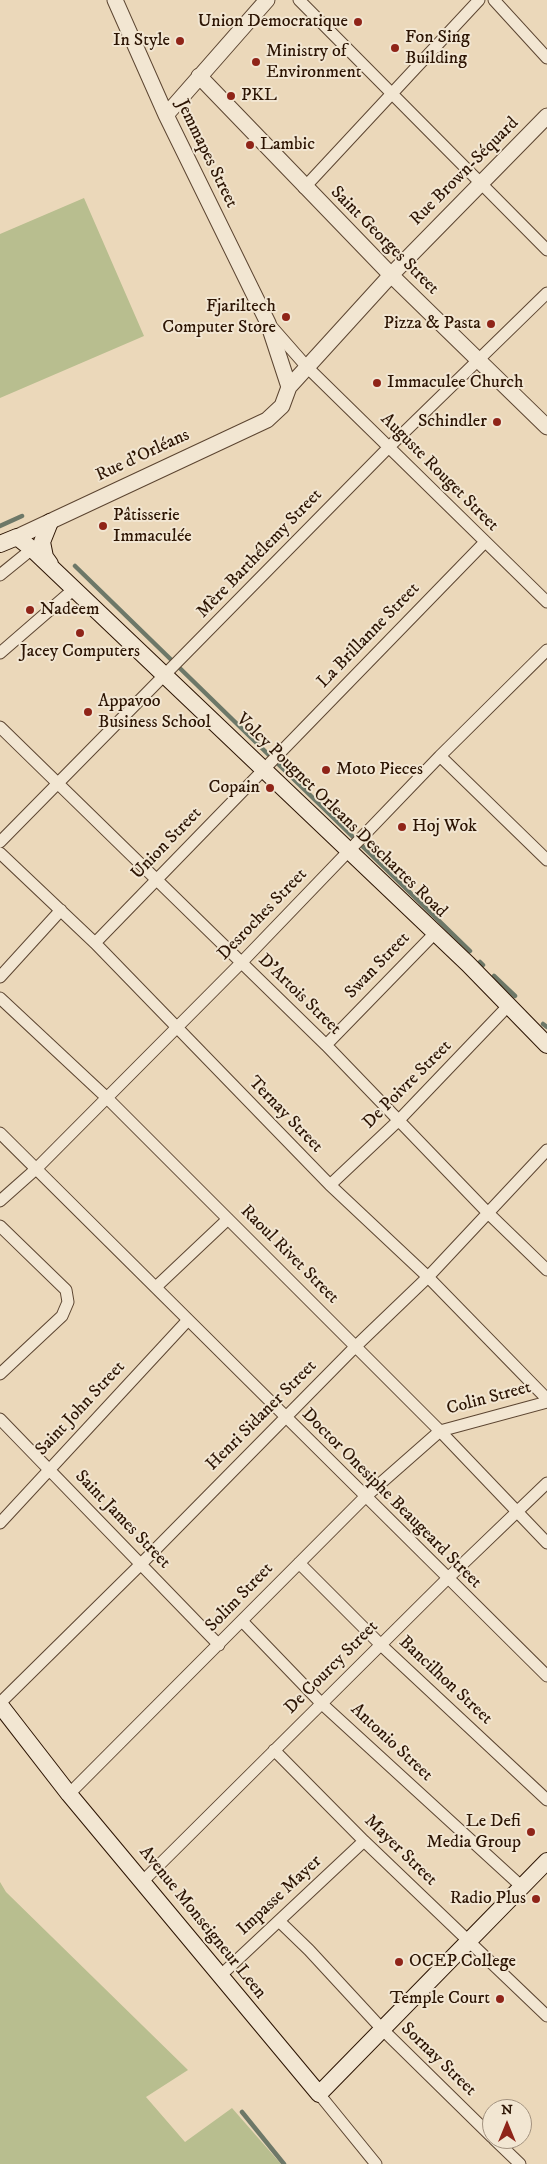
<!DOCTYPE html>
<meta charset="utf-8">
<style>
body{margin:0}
#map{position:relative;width:547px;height:2164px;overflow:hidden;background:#ebd8ba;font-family:"IM FELL DW Pica",serif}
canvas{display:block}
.north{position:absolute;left:482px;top:2099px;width:50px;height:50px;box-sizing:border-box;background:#f2e6d2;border:1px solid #a3927f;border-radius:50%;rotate:0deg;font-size:14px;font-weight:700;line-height:20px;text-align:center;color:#2c1403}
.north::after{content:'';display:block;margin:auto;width:18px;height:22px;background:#8f2418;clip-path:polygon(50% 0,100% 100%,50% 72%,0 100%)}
</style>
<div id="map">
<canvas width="547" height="2164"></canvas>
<div class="north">N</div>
</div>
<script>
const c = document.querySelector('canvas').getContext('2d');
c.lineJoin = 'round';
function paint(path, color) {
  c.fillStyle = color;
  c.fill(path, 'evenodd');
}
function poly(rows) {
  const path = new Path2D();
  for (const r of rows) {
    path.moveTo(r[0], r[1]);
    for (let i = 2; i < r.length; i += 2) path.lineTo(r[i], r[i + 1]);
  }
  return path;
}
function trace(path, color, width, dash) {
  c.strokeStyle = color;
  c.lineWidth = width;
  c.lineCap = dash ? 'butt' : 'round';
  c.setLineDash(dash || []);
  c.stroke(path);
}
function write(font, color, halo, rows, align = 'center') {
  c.font = font + ' "IM FELL DW Pica",serif';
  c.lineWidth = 4;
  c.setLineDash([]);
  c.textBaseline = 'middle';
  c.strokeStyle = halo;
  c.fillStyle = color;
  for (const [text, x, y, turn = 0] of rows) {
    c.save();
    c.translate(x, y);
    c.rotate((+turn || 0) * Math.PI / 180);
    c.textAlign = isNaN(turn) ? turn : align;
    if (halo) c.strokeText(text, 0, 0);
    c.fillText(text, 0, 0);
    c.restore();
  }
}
paint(poly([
 [84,198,144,336,0,398,0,234],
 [0,1882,6,1892,188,2070,146,2097,185,2142,232,2108,281,2164,0,2164]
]), '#b8be8f');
trace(poly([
 [0,526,22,516],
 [75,566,470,951],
 [480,962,483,965],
 [494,976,515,996],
 [543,1024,547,1027],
 [242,2112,284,2164]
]), '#6d7868', 4.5);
const minor = poly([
 [299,0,547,250],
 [494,0,547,58],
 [304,188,479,0],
 [271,326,307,367,547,602],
 [0,575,32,549],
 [0,653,74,589],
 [0,727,326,1045,487,1212,547,1270],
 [440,756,547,860],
 [0,842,389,447,547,293],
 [0,853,95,943,330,1185,428,1277,547,1399],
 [95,943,485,542],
 [0,977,61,910],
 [0,998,106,1097,440,1431,547,1543],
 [326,1045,435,933],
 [0,1133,547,1676],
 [330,1185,399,1120,508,1006],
 [0,1201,36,1169,241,963,440,756,547,650],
 [0,1226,66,1290,68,1302,62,1316,0,1374],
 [157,1286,228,1219],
 [0,1419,219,1645],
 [0,1523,188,1320],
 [299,1563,381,1645,547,1800],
 [242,1621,321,1703,521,1886],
 [0,1703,140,1565,355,1347,428,1277,547,1150],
 [274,1750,364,1841,547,2016],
 [69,1794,365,1497,440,1431,547,1402],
 [143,1881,447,1579,547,1483],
 [279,1921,309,1950,382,2029,492,2137],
 [220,1976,364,1841],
 [319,2094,376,2164],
 [494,2139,520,2164]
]);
const tertiary = poly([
 [115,0,166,115,268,323,289,387],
 [199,76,391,275,547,427],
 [166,115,267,0],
 [17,537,267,420,282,406,289,387,391,275,547,116]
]);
const secondary = poly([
 [0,544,17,537,32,549,468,964,547,1045],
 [50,564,45,557,42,542,50,522],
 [0,1705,69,1794,319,2094,547,1861]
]);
trace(minor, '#5c4531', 13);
trace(tertiary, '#5c4531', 17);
trace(secondary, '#2c1403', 18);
trace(minor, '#f2e6d2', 11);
trace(tertiary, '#f2e6d2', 15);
trace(secondary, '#f2e6d2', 16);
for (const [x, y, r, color] of [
 [358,22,5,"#8f2418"],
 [180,41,5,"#8f2418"],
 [395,48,5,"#8f2418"],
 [256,62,5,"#8f2418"],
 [231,96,5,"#8f2418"],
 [250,145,5,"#8f2418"],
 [286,317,5,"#8f2418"],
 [491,324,5,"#8f2418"],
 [377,383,5,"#8f2418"],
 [497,422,5,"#8f2418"],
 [103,526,5,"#8f2418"],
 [30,610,5,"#8f2418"],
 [80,633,5,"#8f2418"],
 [88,712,5,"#8f2418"],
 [326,770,5,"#8f2418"],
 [270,788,5,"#8f2418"],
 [402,827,5,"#8f2418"],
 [531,1832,5,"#8f2418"],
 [536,1899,5,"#8f2418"],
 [399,1962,5,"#8f2418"],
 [500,1999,5,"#8f2418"]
]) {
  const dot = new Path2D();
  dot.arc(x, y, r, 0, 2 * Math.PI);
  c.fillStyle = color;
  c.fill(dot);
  trace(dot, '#f2e6d2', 2);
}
write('18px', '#2c1403', '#f2e6d2', [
 ["Union Democratique",348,22,"right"],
 ["Fon Sing",405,38],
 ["Building",405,59],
 ["In Style",170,41,"right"],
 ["Ministry of",266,52],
 ["Environment",266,73],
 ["PKL",241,96],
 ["Lambic",260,145],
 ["Fjariltech",276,307,"right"],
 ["Computer Store",276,328,"right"],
 ["Pizza & Pasta",481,324,"right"],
 ["Immaculee Church",387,383],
 ["Schindler",487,422,"right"],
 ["Pâtisserie",113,516],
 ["Immaculée",113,537],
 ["Nadeem",40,610],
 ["Jacey Computers",80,652,"center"],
 ["Appavoo",98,702],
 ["Business School",98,723],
 ["Moto Pieces",336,770],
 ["Copain",260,788,"right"],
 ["Hoj Wok",412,827],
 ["Le Defi",521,1822,"right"],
 ["Media Group",521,1843,"right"],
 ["Radio Plus",526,1899,"right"],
 ["OCEP College",409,1962],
 ["Temple Court",490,1999,"right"]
], 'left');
write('18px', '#2c1403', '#f2e6d2', [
 ["Jemmapes Street",206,154,64],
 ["Rue Brown-Séquard",465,172,-45],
 ["Saint Georges Street",384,241,45],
 ["Rue d'Orléans",143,456,-25],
 ["Auguste Rouget Street",439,473,45],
 ["Mère Barthélemy Street",260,554,-46],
 ["La Brillanne Street",369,636,-46],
 ["Volcy Pougnet Orleans Deschartes Road",341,816,44],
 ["Union Street",167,844,-46],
 ["Desroches Street",263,915,-46],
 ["Swan Street",378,966,-46],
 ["D'Artois Street",299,995,44],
 ["De Poivre Street",408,1085,-45],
 ["Ternay Street",285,1115,46],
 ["Raoul Rivet Street",289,1255,45],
 ["Colin Street",489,1399,-15],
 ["Saint John Street",81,1409,-47],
 ["Henri Sidaner Street",262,1416,-45],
 ["Doctor Onesiphe Beaugeard Street",391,1499,45],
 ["Saint James Street",122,1520,46],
 ["Solim Street",240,1598,-46],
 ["De Courcy Street",332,1668,-45],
 ["Bancilhon Street",445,1681,43],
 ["Antonio Street",391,1743,43],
 ["Mayer Street",400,1851,44],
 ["Impasse Mayer",280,1896,-43],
 ["Avenue Monseigneur Leen",202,1923,51],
 ["Sornay Street",438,2060,44]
]);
</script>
